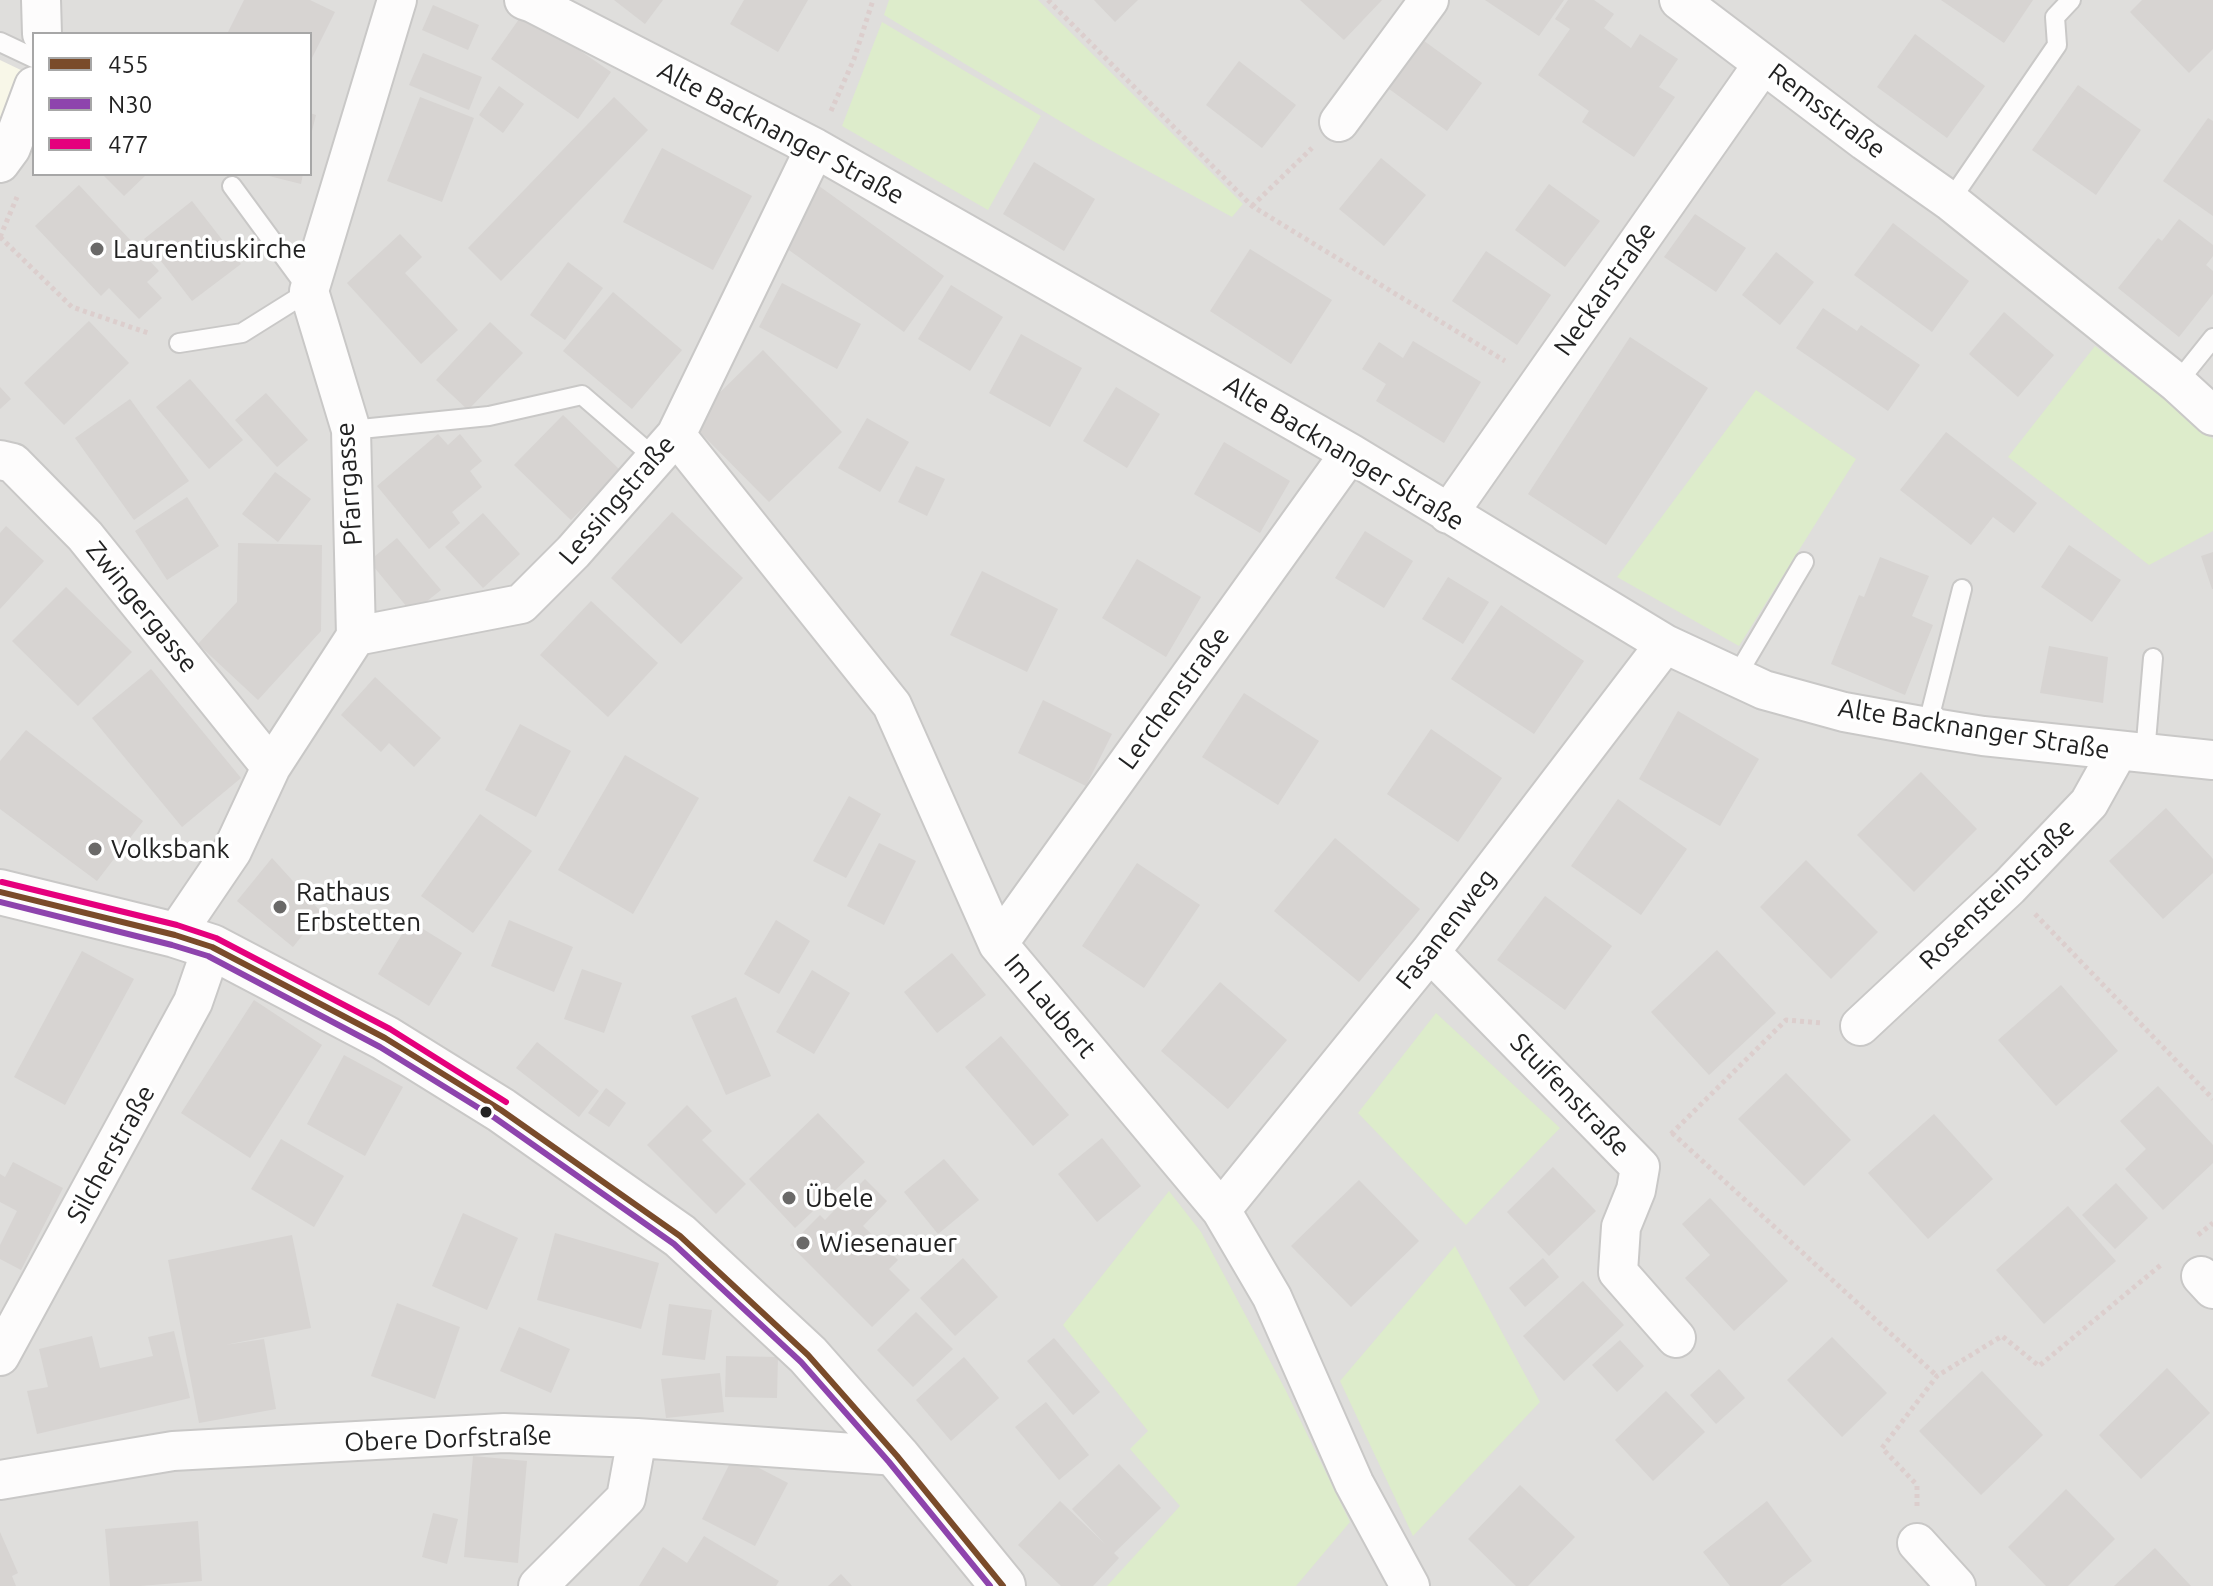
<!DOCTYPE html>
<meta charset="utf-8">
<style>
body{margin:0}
#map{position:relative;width:2213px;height:1586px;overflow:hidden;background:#f0eeeb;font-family:Ubuntu,sans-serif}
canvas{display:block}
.legend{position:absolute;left:32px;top:32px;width:280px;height:144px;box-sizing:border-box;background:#fff;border:2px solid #a7a7a7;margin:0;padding:10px 14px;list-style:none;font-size:24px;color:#222}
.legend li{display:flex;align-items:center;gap:16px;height:40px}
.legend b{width:40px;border:2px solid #a7a7a7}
</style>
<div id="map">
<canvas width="2213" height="1586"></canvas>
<ul class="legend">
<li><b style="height:10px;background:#7a4b2a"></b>455</li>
<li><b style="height:10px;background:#8e44ad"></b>N30</li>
<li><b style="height:10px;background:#e5007d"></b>477</li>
</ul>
</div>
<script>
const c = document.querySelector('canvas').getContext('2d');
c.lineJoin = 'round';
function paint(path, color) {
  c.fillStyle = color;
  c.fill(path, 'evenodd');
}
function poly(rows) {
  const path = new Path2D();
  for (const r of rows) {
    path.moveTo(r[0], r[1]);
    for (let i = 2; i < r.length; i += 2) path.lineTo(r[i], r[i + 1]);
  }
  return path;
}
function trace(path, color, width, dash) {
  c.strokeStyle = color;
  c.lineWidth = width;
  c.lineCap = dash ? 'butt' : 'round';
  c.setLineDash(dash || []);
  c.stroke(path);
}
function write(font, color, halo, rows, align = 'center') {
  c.font = font + ' Ubuntu,sans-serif';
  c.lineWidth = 7;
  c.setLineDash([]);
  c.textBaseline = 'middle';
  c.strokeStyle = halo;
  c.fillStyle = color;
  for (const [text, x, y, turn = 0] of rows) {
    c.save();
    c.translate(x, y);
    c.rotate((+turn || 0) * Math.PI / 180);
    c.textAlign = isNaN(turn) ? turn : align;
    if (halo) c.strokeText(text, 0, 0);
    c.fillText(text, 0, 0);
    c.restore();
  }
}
paint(poly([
 [0,0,2213,0,2213,1586,0,1586],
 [34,34,310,34,310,174,34,174]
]), '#dfdedc');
paint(poly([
 [0,60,25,72,0,123]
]), '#f8f7e8');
paint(poly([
 [889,0,1038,0,1243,204,1232,217,1093,141,884,15],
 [882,22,1041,116,988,210,842,126],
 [2095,346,2177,408,2213,439,2213,531,2149,565,2008,457],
 [1756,390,1856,459,1739,646,1617,577],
 [1436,1013,1560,1128,1466,1225,1358,1113],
 [1169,1191,1201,1232,1285,1389,1350,1522,1296,1586,1107,1586,1180,1506,1130,1449,1148,1431,1063,1325],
 [1455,1246,1540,1402,1413,1536,1340,1381]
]), '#ddeccb');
paint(poly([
 [244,0,310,0,335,12,310,62,310,34,227,34],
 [614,0,663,0,645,24],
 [744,0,808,0,778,52,730,24],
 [1094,0,1138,0,1115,22],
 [1300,0,1382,0,1344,40],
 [1485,0,1564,0,1539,36],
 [1568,0,1594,0,1614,14,1604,28,1631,48,1640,34,1678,59,1659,87,1675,97,1634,157,1582,122,1589,111,1538,75,1570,29,1555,19],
 [1941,0,2033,0,2004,43],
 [2142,0,2213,0,2213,49,2189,73,2130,12],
 [433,5,479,25,468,50,422,30],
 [524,12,611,72,578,119,491,59],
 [1915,34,1985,86,1947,138,1877,87],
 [1420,38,1482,83,1447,131,1385,86],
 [423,53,482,77,469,110,409,85],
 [1239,61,1296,105,1262,148,1206,105],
 [2078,85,2141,130,2096,195,2032,150],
 [499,86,524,104,503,133,479,115],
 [420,97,474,118,442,202,387,181],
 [614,97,648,130,501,281,468,248],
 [310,113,316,115,311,135,310,135],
 [2208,118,2213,121,2213,216,2163,181],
 [662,148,752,196,713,270,623,222],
 [1381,158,1426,195,1384,246,1339,209],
 [1034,162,1095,199,1064,251,1003,214],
 [102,174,147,174,124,196],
 [261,174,303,174,301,184],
 [1549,184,1600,221,1565,267,1515,230],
 [79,185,159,271,147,282,162,298,139,319,109,288,101,296,35,226],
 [819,186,944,276,904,332,779,243],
 [192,201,241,264,192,301,144,239],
 [1695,214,1746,248,1716,292,1664,257],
 [2179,219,2213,245,2213,256,2206,265,2213,271,2213,294,2179,337,2118,288,2158,238,2162,241],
 [1893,223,1969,281,1932,332,1854,275],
 [400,234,422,257,405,273,458,330,421,364,347,283],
 [1250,249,1332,300,1291,364,1210,311],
 [1486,251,1551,295,1517,345,1452,301],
 [1776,252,1814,282,1780,325,1742,295],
 [568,262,603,288,565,340,530,315],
 [782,283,861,324,837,369,759,327],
 [951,285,1003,317,970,371,918,339],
 [613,292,682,350,632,409,563,351],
 [1823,308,1857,331,1861,325,1920,365,1888,411,1796,348],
 [2004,312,2054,355,2018,397,1969,354],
 [89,321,129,363,64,425,24,383],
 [490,322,523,353,468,410,436,380],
 [1021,334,1082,368,1050,427,989,393],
 [1630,337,1708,388,1606,545,1528,494],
 [1413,341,1481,382,1444,443,1376,401,1386,384,1362,369,1379,342,1403,358],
 [763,350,842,432,769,502,690,422],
 [190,379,243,440,209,469,156,407],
 [0,387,11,399,0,409],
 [1116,387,1160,414,1127,468,1083,441],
 [266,393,308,440,277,467,235,420],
 [130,399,189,481,134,520,75,438],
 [563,415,620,470,571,520,514,465],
 [867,418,909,442,880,492,838,468],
 [1946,432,2037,503,2014,533,1993,517,1971,545,1900,490],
 [438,434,448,445,460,434,482,461,470,471,482,487,452,512,460,523,429,549,377,486],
 [1224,442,1290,481,1260,533,1194,494],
 [916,466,945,479,927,516,898,502],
 [275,472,311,499,278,542,242,514],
 [187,497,219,546,167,580,135,531],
 [672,512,743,578,681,644,611,578],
 [483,513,520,554,483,588,445,547],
 [6,526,44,561,0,609,0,533],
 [1365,531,1413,561,1384,608,1335,578],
 [397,538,441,590,412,613,369,561],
 [238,543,322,545,321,631,258,700,198,644,237,602],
 [2069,545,2121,580,2092,622,2041,587],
 [2213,552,2213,589,2212,589,2201,556],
 [1880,557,1929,576,1912,616,1933,625,1905,695,1831,664,1859,595,1864,597],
 [1137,559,1201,597,1166,657,1102,618],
 [982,571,1058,609,1027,672,950,635],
 [1448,577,1489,602,1463,644,1422,619],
 [66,587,132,652,78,706,12,641],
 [591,601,658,663,608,717,540,655],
 [1501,605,1584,661,1534,734,1451,679],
 [2049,646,2108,657,2103,703,2040,693],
 [151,669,241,778,182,827,92,718],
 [375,677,441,738,414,767,389,743,381,752,341,715],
 [1244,693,1319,741,1278,805,1202,757],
 [1043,700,1112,734,1086,786,1018,753],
 [1678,711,1759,759,1720,826,1639,779],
 [520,724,571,751,536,817,485,790],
 [1431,729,1502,778,1458,842,1387,794],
 [26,730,143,821,97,881,0,809,0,761],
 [625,755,699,798,633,914,558,870],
 [1921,772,1977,829,1914,892,1857,835],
 [849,796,881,814,846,878,813,861],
 [1618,799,1687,849,1641,915,1571,866],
 [2166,808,2213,859,2213,873,2163,919,2109,861],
 [480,814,532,851,473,933,421,896],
 [1335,838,1420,909,1359,982,1274,911],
 [879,843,916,861,884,925,847,906],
 [272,858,321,912,293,947,237,901],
 [1806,860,1878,932,1831,979,1760,907],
 [1137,863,1200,905,1144,988,1082,946],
 [1545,896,1612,946,1565,1010,1497,960],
 [509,920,573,947,554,992,491,966],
 [776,920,810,941,779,994,744,974],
 [410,921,462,953,429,1006,378,974],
 [1717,950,1776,1013,1709,1075,1651,1012],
 [82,951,134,979,65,1105,14,1077],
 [952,953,986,995,937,1033,904,992],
 [582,969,622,983,604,1033,564,1019],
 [812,970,850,993,814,1054,776,1032],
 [1220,982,1287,1040,1228,1109,1161,1051],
 [2061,985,2118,1051,2056,1106,1998,1040],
 [736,997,771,1076,726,1095,691,1016],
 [254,1000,322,1045,250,1158,181,1113],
 [1001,1036,1069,1115,1033,1146,965,1067],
 [537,1042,599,1091,579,1117,516,1068],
 [344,1055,403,1087,365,1156,307,1124],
 [1786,1073,1851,1140,1804,1186,1738,1119],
 [2158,1086,2213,1145,2213,1163,2163,1210,2125,1169,2146,1149,2120,1121],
 [606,1088,626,1103,609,1127,588,1113],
 [687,1105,712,1131,702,1140,746,1184,716,1214,647,1145],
 [818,1113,865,1162,795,1228,749,1179],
 [1934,1114,1993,1179,1928,1239,1868,1173],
 [1102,1138,1141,1186,1097,1222,1058,1174],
 [281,1139,344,1176,314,1227,251,1189],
 [944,1159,979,1200,938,1234,904,1192],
 [13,1162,63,1188,21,1270,0,1259,0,1245,17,1211,0,1202,0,1174,5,1177],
 [1553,1167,1596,1211,1549,1256,1507,1212],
 [865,1179,887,1201,863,1226,898,1260,889,1269,910,1290,872,1327,790,1245,820,1215,825,1220],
 [1359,1180,1419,1241,1351,1307,1291,1246],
 [2116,1183,2148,1218,2115,1249,2082,1215],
 [1710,1198,1788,1281,1734,1331,1685,1278,1710,1255,1682,1224],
 [2068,1206,2116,1261,2044,1324,1996,1270],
 [463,1213,518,1238,487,1310,432,1286],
 [555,1233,659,1263,641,1329,537,1300],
 [292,1235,311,1328,225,1345,264,1339,276,1409,199,1423,168,1260],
 [963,1258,998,1297,955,1336,920,1298],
 [1543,1258,1559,1277,1525,1307,1509,1288],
 [1583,1281,1624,1325,1564,1381,1523,1336],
 [397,1303,460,1327,435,1399,371,1376],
 [669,1304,712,1310,705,1360,662,1355],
 [916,1312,953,1349,913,1387,877,1350],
 [519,1327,570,1349,551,1393,500,1371],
 [174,1331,190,1398,37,1434,27,1391,48,1387,39,1349,92,1336,100,1368,153,1356,148,1337],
 [1832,1337,1887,1393,1842,1437,1787,1380],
 [1054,1338,1100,1392,1073,1415,1027,1361],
 [1620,1340,1644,1366,1617,1392,1592,1365],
 [726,1356,778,1357,777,1398,725,1397],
 [964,1357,999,1398,951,1441,916,1400],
 [2167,1368,2210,1413,2141,1479,2099,1435],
 [1719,1369,1745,1398,1716,1424,1690,1395],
 [1982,1371,2043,1435,1981,1495,1919,1431],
 [720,1373,724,1412,666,1418,661,1379],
 [1666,1391,1705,1432,1653,1481,1615,1440],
 [1046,1402,1089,1455,1059,1480,1015,1427],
 [734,1455,788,1483,755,1546,702,1519],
 [473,1456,527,1461,518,1563,464,1557],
 [1119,1464,1161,1508,1114,1553,1119,1558,1093,1586,1061,1586,1018,1545,1060,1501,1105,1544,1072,1509],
 [1520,1485,1575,1537,1528,1586,1516,1586,1468,1539],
 [2066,1489,2115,1539,2068,1586,2046,1586,2008,1547],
 [1767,1501,1812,1561,1780,1586,1730,1586,1703,1552],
 [433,1513,458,1519,447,1564,422,1557],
 [198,1521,202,1581,140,1586,110,1586,105,1529],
 [0,1532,18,1573,12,1576,16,1586,0,1586],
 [704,1536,779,1581,776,1586,639,1586,663,1547,687,1563],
 [2155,1548,2191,1586,2114,1586],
 [841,1574,852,1586,828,1586]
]), '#d7d4d2');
const service = poly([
 [0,42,34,58],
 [1950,201,2057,45,2055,17,2071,0],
 [179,343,242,333,309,291,232,186],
 [2177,383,2213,338],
 [351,430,489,416,582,395,655,458],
 [1736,677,1804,562],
 [1927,727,1962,589],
 [2145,754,2153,658]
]);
const minor = poly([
 [41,0,42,34],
 [524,0,533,3,815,148,1350,453,1665,644,1736,677,1764,690,1844,712,1927,727,1983,736,2213,760],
 [1679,0,1865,141,1950,201,2177,383,2213,416],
 [1339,122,1429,0],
 [0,163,11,148,34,86],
 [676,435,892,705,998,944,1221,1210,1272,1297,1354,1483,1410,1586],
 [0,460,13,463,85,536,271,767],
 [1448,514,1763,64],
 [356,636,521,604,573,552,676,435,815,148],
 [175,935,232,851,271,767,356,636,351,430,309,291,397,0],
 [998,944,1350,453],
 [1430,952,1640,1167,1636,1190,1621,1227,1618,1272,1676,1338],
 [1860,1026,2009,887,2089,803,2118,751],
 [1221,1210,1430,952,1665,644],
 [2201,1276,2213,1289],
 [0,1356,193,1002,212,947],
 [0,1480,173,1451,504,1433,637,1438,897,1456],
 [1917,1543,1956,1586],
 [538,1586,626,1498,637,1438]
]);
const tertiary = poly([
 [0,892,175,935,212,947,385,1038,501,1110,680,1236,808,1355,897,1456,1003,1586]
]);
trace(service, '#c9c8c7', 22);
trace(minor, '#c9c8c7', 42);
trace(tertiary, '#c9c8c7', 48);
trace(poly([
 [1048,0,1252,206,1505,361],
 [831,111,854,59,873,0],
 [1252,206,1312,148],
 [0,237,72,307,151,334],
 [0,237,17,197],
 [2035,914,2213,1099],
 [1672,1133,1937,1376],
 [1671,1134,1786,1020,1822,1023],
 [2198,1235,2213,1223],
 [1917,1506,1917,1485,1882,1448,1937,1376,2002,1336,2039,1366,2162,1264]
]), '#dccecd', 5, [4, 4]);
trace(service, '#fdfcfc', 18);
trace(minor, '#fdfcfc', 38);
trace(tertiary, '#fdfcfc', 44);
trace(poly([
 [0,892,175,935,212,947,385,1038,501,1110,680,1236,808,1355,897,1456,1003,1586]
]), '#7a4b2a', 6);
trace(poly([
 [0,902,172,945,208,956,380,1047,495,1118,674,1244,801,1362,889,1462,990,1586]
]), '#8e44ad', 6);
trace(poly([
 [2,882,177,925,216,938,390,1029,506,1102]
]), '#e5007d', 6);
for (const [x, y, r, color] of [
 [97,249,8,"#6a6968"],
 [95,849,8,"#6a6968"],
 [280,907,8,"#6a6968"],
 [486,1112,7,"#222"],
 [789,1198,8,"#6a6968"],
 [803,1243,8,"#6a6968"]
]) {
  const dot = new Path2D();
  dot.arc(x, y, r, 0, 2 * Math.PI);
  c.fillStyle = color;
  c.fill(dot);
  trace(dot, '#fff', 3);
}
write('26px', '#222', '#fff', [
 ["Remsstraße",1827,111,37],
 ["Alte Backnanger Straße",781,133,28],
 ["Neckarstraße",1605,289,-55],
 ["Alte Backnanger Straße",1344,453,31],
 ["Pfarrgasse",349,484,-94],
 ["Lessingstraße",617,500,-49],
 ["Zwingergasse",142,607,51],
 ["Lerchenstraße",1174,698,-54],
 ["Alte Backnanger Straße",1974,729,9],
 ["Rosensteinstraße",1997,894,-44],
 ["Fasanenweg",1446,929,-52],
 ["Im Laubert",1050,1006,50],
 ["Stuifenstraße",1570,1095,46],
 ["Silcherstraße",111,1154,-61],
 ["Obere Dorfstraße",448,1439,-2]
]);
write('26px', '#222', '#fff', [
 ["Laurentiuskirche",113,249],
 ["Volksbank",111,849],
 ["Rathaus",296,892],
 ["Erbstetten",296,922],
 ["Übele",805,1198],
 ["Wiesenauer",819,1243]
], 'left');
</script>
